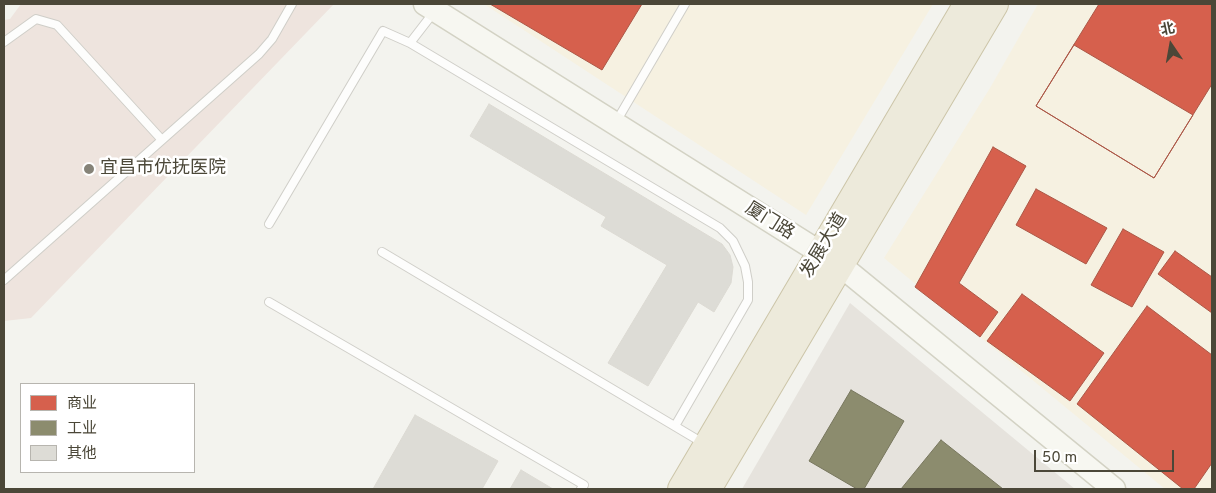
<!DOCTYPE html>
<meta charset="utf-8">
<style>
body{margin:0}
#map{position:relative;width:1216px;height:493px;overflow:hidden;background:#f3f3ee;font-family:Overpass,"Noto Sans SC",sans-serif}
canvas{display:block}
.frame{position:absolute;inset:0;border:5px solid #4b4738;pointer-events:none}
.legend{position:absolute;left:20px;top:383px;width:175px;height:90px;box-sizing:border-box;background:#fff;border:1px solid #b7b5af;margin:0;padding:6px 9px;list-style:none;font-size:15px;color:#4b4738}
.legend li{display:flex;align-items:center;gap:10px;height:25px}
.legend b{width:25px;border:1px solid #b7b5af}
.north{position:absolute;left:1146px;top:20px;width:50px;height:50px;-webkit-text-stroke:4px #fff;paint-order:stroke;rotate:348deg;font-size:14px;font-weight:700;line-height:20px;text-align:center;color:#4b4738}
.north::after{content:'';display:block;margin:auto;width:18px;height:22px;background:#4b4738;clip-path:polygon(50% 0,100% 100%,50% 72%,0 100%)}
.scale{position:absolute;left:1034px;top:450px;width:140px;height:22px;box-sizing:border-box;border:2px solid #4b4738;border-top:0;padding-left:6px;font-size:15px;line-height:18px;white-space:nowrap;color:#4b4738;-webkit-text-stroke:4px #fff;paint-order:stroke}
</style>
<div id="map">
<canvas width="1216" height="493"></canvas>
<div class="frame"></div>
<ul class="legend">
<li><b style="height:14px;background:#d6604d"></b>商业</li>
<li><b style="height:14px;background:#8c8c6e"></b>工业</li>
<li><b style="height:14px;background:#dddcd6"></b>其他</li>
</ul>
<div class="north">北</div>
<div class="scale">50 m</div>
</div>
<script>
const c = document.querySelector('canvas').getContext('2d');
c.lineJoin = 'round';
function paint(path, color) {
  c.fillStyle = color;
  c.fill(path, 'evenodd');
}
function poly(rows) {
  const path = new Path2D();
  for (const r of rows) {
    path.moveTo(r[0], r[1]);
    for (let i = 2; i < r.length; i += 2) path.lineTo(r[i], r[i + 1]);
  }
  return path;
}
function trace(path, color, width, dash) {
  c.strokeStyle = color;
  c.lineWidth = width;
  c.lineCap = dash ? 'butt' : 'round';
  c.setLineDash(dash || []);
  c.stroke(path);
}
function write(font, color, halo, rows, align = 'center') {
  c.font = font + ' Overpass,"Noto Sans SC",sans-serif';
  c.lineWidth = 5;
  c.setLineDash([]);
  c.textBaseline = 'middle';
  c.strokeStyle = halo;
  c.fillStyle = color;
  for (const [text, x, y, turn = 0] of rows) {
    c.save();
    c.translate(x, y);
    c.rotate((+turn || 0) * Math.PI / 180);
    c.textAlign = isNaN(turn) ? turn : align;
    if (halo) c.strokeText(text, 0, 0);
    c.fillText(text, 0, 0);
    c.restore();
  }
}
paint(poly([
 [484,4,933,4,806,215],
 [1038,4,1212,4,1212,489,1165,489,884,258,990,88]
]), '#f6f1e1');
paint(poly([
 [850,303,1075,489,742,489]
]), '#e6e3dd');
paint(poly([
 [21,4,334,4,31,318,4,321,4,20,10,19]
]), '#eee4de');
const shops = poly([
 [490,4,642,4,602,70,490,4],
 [1099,4,1212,4,1212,84,1154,178,1036,106,1099,4],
 [1074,45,1193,115,1154,178,1036,106,1074,45],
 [993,147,1026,166,959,283,998,312,980,337,915,287,993,147],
 [1036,189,1107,228,1086,264,1016,225,1036,189],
 [1123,229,1164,252,1132,307,1091,285,1123,229],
 [1175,251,1212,277,1212,313,1158,274,1175,251],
 [1022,294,1104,353,1070,401,987,341,1022,294],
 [1147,306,1212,355,1212,463,1194,489,1183,489,1077,404,1147,306]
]);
paint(shops, '#d6604d');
trace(shops, '#ac5847', 1);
const industry = poly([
 [851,390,904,421,864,489,857,489,809,461,851,390],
 [941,440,1003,489,901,489,941,440]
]);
paint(industry, '#8c8c6e');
trace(industry, '#78775e', 1);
const building = poly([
 [489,104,722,244,730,255,733,267,731,283,714,312,698,302,648,386,608,363,667,265,601,226,606,217,470,136,489,104],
 [415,415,498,461,482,489,373,489,415,415],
 [521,470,553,489,510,489,521,470]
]);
paint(building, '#dddcd6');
trace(building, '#dcdad3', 1);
const lane = poly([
 [434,12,410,43,720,228,733,241,745,266,748,282,748,300,675,426],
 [4,42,36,19,57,25,162,140],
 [616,122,685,4],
 [269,224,383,31,410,43],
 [382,252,703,443],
 [4,280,259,54,272,39,292,4],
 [269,302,584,485,581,489]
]);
const secondary = poly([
 [425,4,840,265,1114,489]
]);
const highway = poly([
 [682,489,968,4],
 [707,489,994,4]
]);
trace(lane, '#cfcec8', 10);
trace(secondary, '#d3d2c4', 25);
trace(highway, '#ccc5a8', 30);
trace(lane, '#fdfdfc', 8);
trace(secondary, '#f7f7f1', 22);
trace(highway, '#edeadb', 28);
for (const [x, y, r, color] of [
 [89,169,6,"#868378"]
]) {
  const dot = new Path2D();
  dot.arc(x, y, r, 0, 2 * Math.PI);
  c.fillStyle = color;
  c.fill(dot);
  trace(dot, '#fff', 2);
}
write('18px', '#4b4738', '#fff', [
 ["宜昌市优抚医院",100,169]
], 'left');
write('18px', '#4b4738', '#fff', [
 ["厦门路",769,222,32],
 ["发展大道",825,246,-59]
]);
</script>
